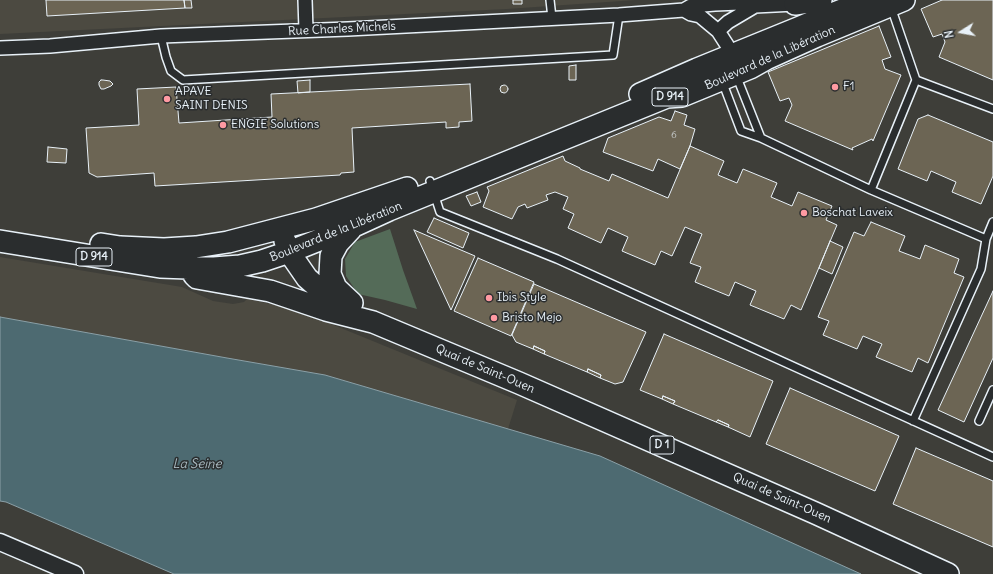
<!DOCTYPE html>
<meta charset="utf-8">
<style>
body{margin:0}
#map{position:relative;width:993px;height:574px;overflow:hidden;background:#3e3e39;font-family:Delius,sans-serif}
canvas{display:block}
.north{position:absolute;left:941px;top:12px;width:40px;height:40px;-webkit-text-stroke:3px #2a2d2e;paint-order:stroke;rotate:259deg;font-size:11px;font-weight:700;line-height:16px;text-align:center;color:#e8f1f8}
.north::after{content:'';display:block;margin:auto;width:14px;height:18px;background:#e8f1f8;clip-path:polygon(50% 0,100% 100%,50% 72%,0 100%)}
</style>
<div id="map">
<canvas width="993" height="574"></canvas>
<div class="north">N</div>
</div>
<script>
const c = document.querySelector('canvas').getContext('2d');
c.lineJoin = 'round';
function paint(path, color) {
  c.fillStyle = color;
  c.fill(path, 'evenodd');
}
function poly(rows) {
  const path = new Path2D();
  for (const r of rows) {
    if (r.length === 3) {
      path.moveTo(r[0] + r[2], r[1]);
      path.arc(r[0], r[1], r[2], 0, 2 * Math.PI);
      continue;
    }
    path.moveTo(r[0], r[1]);
    for (let i = 2; i < r.length; i += 2) path.lineTo(r[i], r[i + 1]);
  }
  return path;
}
function trace(path, color, width, dash) {
  c.strokeStyle = color;
  c.lineWidth = width;
  c.lineCap = dash ? 'butt' : 'round';
  c.setLineDash(dash || []);
  c.stroke(path);
}
function write(font, color, halo, rows, align = 'center') {
  c.font = font + ' Delius,sans-serif';
  c.lineWidth = 3;
  c.setLineDash([]);
  c.textBaseline = 'middle';
  c.strokeStyle = halo;
  c.fillStyle = color;
  for (const [text, x, y, turn = 0] of rows) {
    c.save();
    c.translate(x, y);
    c.rotate((+turn || 0) * Math.PI / 180);
    c.textAlign = isNaN(turn) ? turn : align;
    if (halo) c.strokeText(text, 0, 0);
    c.fillText(text, 0, 0);
    c.restore();
  }
}
paint(poly([
 [0,0,636,0,507,9,0,34],
 [0,257,182,287,213,301,233,304,244,302,247,299,285,307,314,317,517,400,508,429,325,375,227,358,0,317]
]), '#4c4a41');
paint(poly([
 [390,229,403,270,417,309,385,300,358,294,346,276,345,259,355,242]
]), '#546b58');
const water = poly([
 [0,317,227,358,325,375,600,456,861,574,174,574,6,502,0,501,0,317]
]);
paint(water, '#4d6a71');
trace(water, '#8ba0a7', 1);
const building = poly([
 [46,0,184,0,185,8,47,16,46,0],
 [184,0,191,0,192,8,185,8,184,0],
 [513,0,522,0,522,4,513,4,513,0],
 [942,0,993,0,993,80,939,57,945,42,942,34,933,37,921,9,942,0],
 [879,26,891,57,882,60,885,69,901,75,873,141,872,139,852,148,853,150,785,121,792,105,789,98,780,101,768,72,879,26],
 [576,65,576,80,569,80,569,66,576,65],
 [101,80,103,80,110,81,113,84,111,86,104,89,101,89,99,85,99,82,101,80],
 [310,80,310,92,298,93,297,81,310,80],
 [470,84,472,121,459,122,459,127,446,128,446,122,352,128,354,172,341,173,340,175,155,186,154,173,97,177,89,173,86,128,139,125,137,89,176,87,179,123,272,117,271,94,470,84],
 [504,89,4],
 [675,111,687,115,684,125,695,129,690,146,680,169,658,159,653,171,603,152,608,138,659,117,671,121,675,111],
 [928,115,993,142,993,176,981,204,952,192,956,182,931,171,927,181,898,169,918,119,928,115],
 [690,146,724,161,718,175,737,183,743,169,777,183,771,197,792,206,798,192,832,206,826,220,837,225,801,310,791,305,784,319,750,305,756,291,735,282,729,296,695,282,701,267,690,263,702,234,685,227,672,256,661,251,655,265,622,251,628,237,608,228,601,243,568,228,574,214,563,209,568,197,555,192,546,195,548,200,527,208,525,204,518,207,512,219,483,207,489,191,487,187,563,156,565,161,580,168,580,169,609,181,612,174,668,198,690,146],
 [48,147,67,149,66,163,47,162,48,147],
 [477,192,481,202,471,206,466,196,477,192],
 [434,218,469,233,463,248,427,232,434,218],
 [871,222,905,236,899,251,920,259,925,245,959,259,954,273,964,277,928,363,918,358,912,372,876,357,882,344,863,336,857,349,823,335,829,321,818,317,854,232,864,236,871,222],
 [414,230,475,256,451,310,414,230],
 [830,241,843,247,832,274,819,268,830,241],
 [478,258,534,282,511,336,454,311,478,258],
 [534,284,646,332,623,382,615,384,600,378,601,375,588,369,587,372,544,354,545,351,534,346,533,349,516,342,512,335,534,284],
 [993,291,993,358,964,422,938,410,993,291],
 [664,334,773,381,750,437,728,427,729,425,718,420,716,422,673,404,675,401,663,396,662,399,640,390,664,334],
 [534,346,545,351,544,354,533,349,534,346],
 [588,369,601,375,600,378,587,372,588,369],
 [790,388,899,436,875,491,766,444,790,388],
 [663,396,675,401,673,404,662,399,663,396],
 [718,420,729,425,728,427,716,422,718,420],
 [916,448,993,481,993,547,893,504,916,448]
]);
paint(building, '#6c6554');
trace(building, '#e8f1f8', 1);
const service = poly([
 [550,0,552,18],
 [891,7,916,80,993,109],
 [161,36,166,57,171,71,183,80,613,55,619,15],
 [736,75,761,138],
 [916,80,871,190,986,239,993,222],
 [722,81,741,131,761,138,871,190],
 [430,181,440,212,557,259,993,457],
 [913,421,981,269,986,239],
 [979,421,993,390]
]);
const minor = poly([
 [305,0,306,30],
 [684,10,691,14,700,16,718,31,727,45,734,61],
 [718,31,728,22,755,6],
 [0,48,50,46,161,36,348,29,619,15,684,10,691,6,715,4,740,3,755,6,795,4,802,5]
]);
const tertiary = poly([
 [0,542,75,574]
]);
const primary = poly([
 [795,4,821,0],
 [640,94,697,69,798,28,829,15,868,0],
 [351,229,338,243,331,256,330,274,336,288,352,303],
 [0,241,160,267,188,268,214,268,240,266,262,261,289,252,354,226,389,210,667,97,682,96,750,68,766,59,817,36,904,0],
 [285,241,289,252,307,278,325,294,348,307],
 [101,244,120,247,164,249,196,247,228,242,316,219,407,188],
 [194,275,197,278,270,291,326,310,373,322,519,383,815,513,948,574]
]);
trace(service, '#e8f1f8', 10);
trace(minor, '#e8f1f8', 16);
trace(tertiary, '#e8f1f8', 19);
trace(primary, '#e8f1f8', 24);
trace(service, '#2a2d2e', 7);
trace(minor, '#2a2d2e', 13);
trace(tertiary, '#2a2d2e', 16);
trace(primary, '#2a2d2e', 21);
for (const [x, y, r, color] of [
 [835,87,4,"#ff9aa2"],
 [167,99,4,"#ff9aa2"],
 [223,125,4,"#ff9aa2"],
 [804,213,4,"#ff9aa2"],
 [489,298,4,"#ff9aa2"],
 [494,318,4,"#ff9aa2"]
]) {
  const dot = new Path2D();
  dot.arc(x, y, r, 0, 2 * Math.PI);
  c.fillStyle = color;
  c.fill(dot);
  trace(dot, '#2a2d2e', 1.5);
}
write('10px', '#c9cecf', null, [
 ["6",674,135]
]);
for (const [x, y, w] of [
 [670,97,36],
 [94,257,36],
 [662,445,24]
]) {
  const box = new Path2D();
  box.roundRect(x - w / 2, y - 9, w, 18, 3);
  c.fillStyle = '#2a2d2e';
  c.fill(box);
  trace(box, '#e8f1f8', 1);
}
write('bold 11px', '#e8f1f8', null, [
 ["D 914",670,97],
 ["D 914",94,257],
 ["D 1",662,445]
]);
write('12px', '#e8f1f8', '#2a2d2e', [
 ["Rue Charles Michels",342,29,-3],
 ["Boulevard de la Libération",770,58,-24],
 ["Boulevard de la Libération",336,232,-22],
 ["Quai de Saint-Ouen",485,369,23],
 ["Quai de Saint-Ouen",782,498,24]
]);
write('12px', '#e8f1f8', '#2a2d2e', [
 ["F1",843,87],
 ["APAVE",175,92],
 ["SAINT DENIS",175,106],
 ["ENGIE Solutions",231,125],
 ["Boschat Laveix",812,213],
 ["Ibis Style",497,298],
 ["Bristo Mejo",502,318]
], 'left');
write('italic 13px', '#aabbc2', '#2a2d2e', [
 ["La Seine",197,464]
]);
</script>
